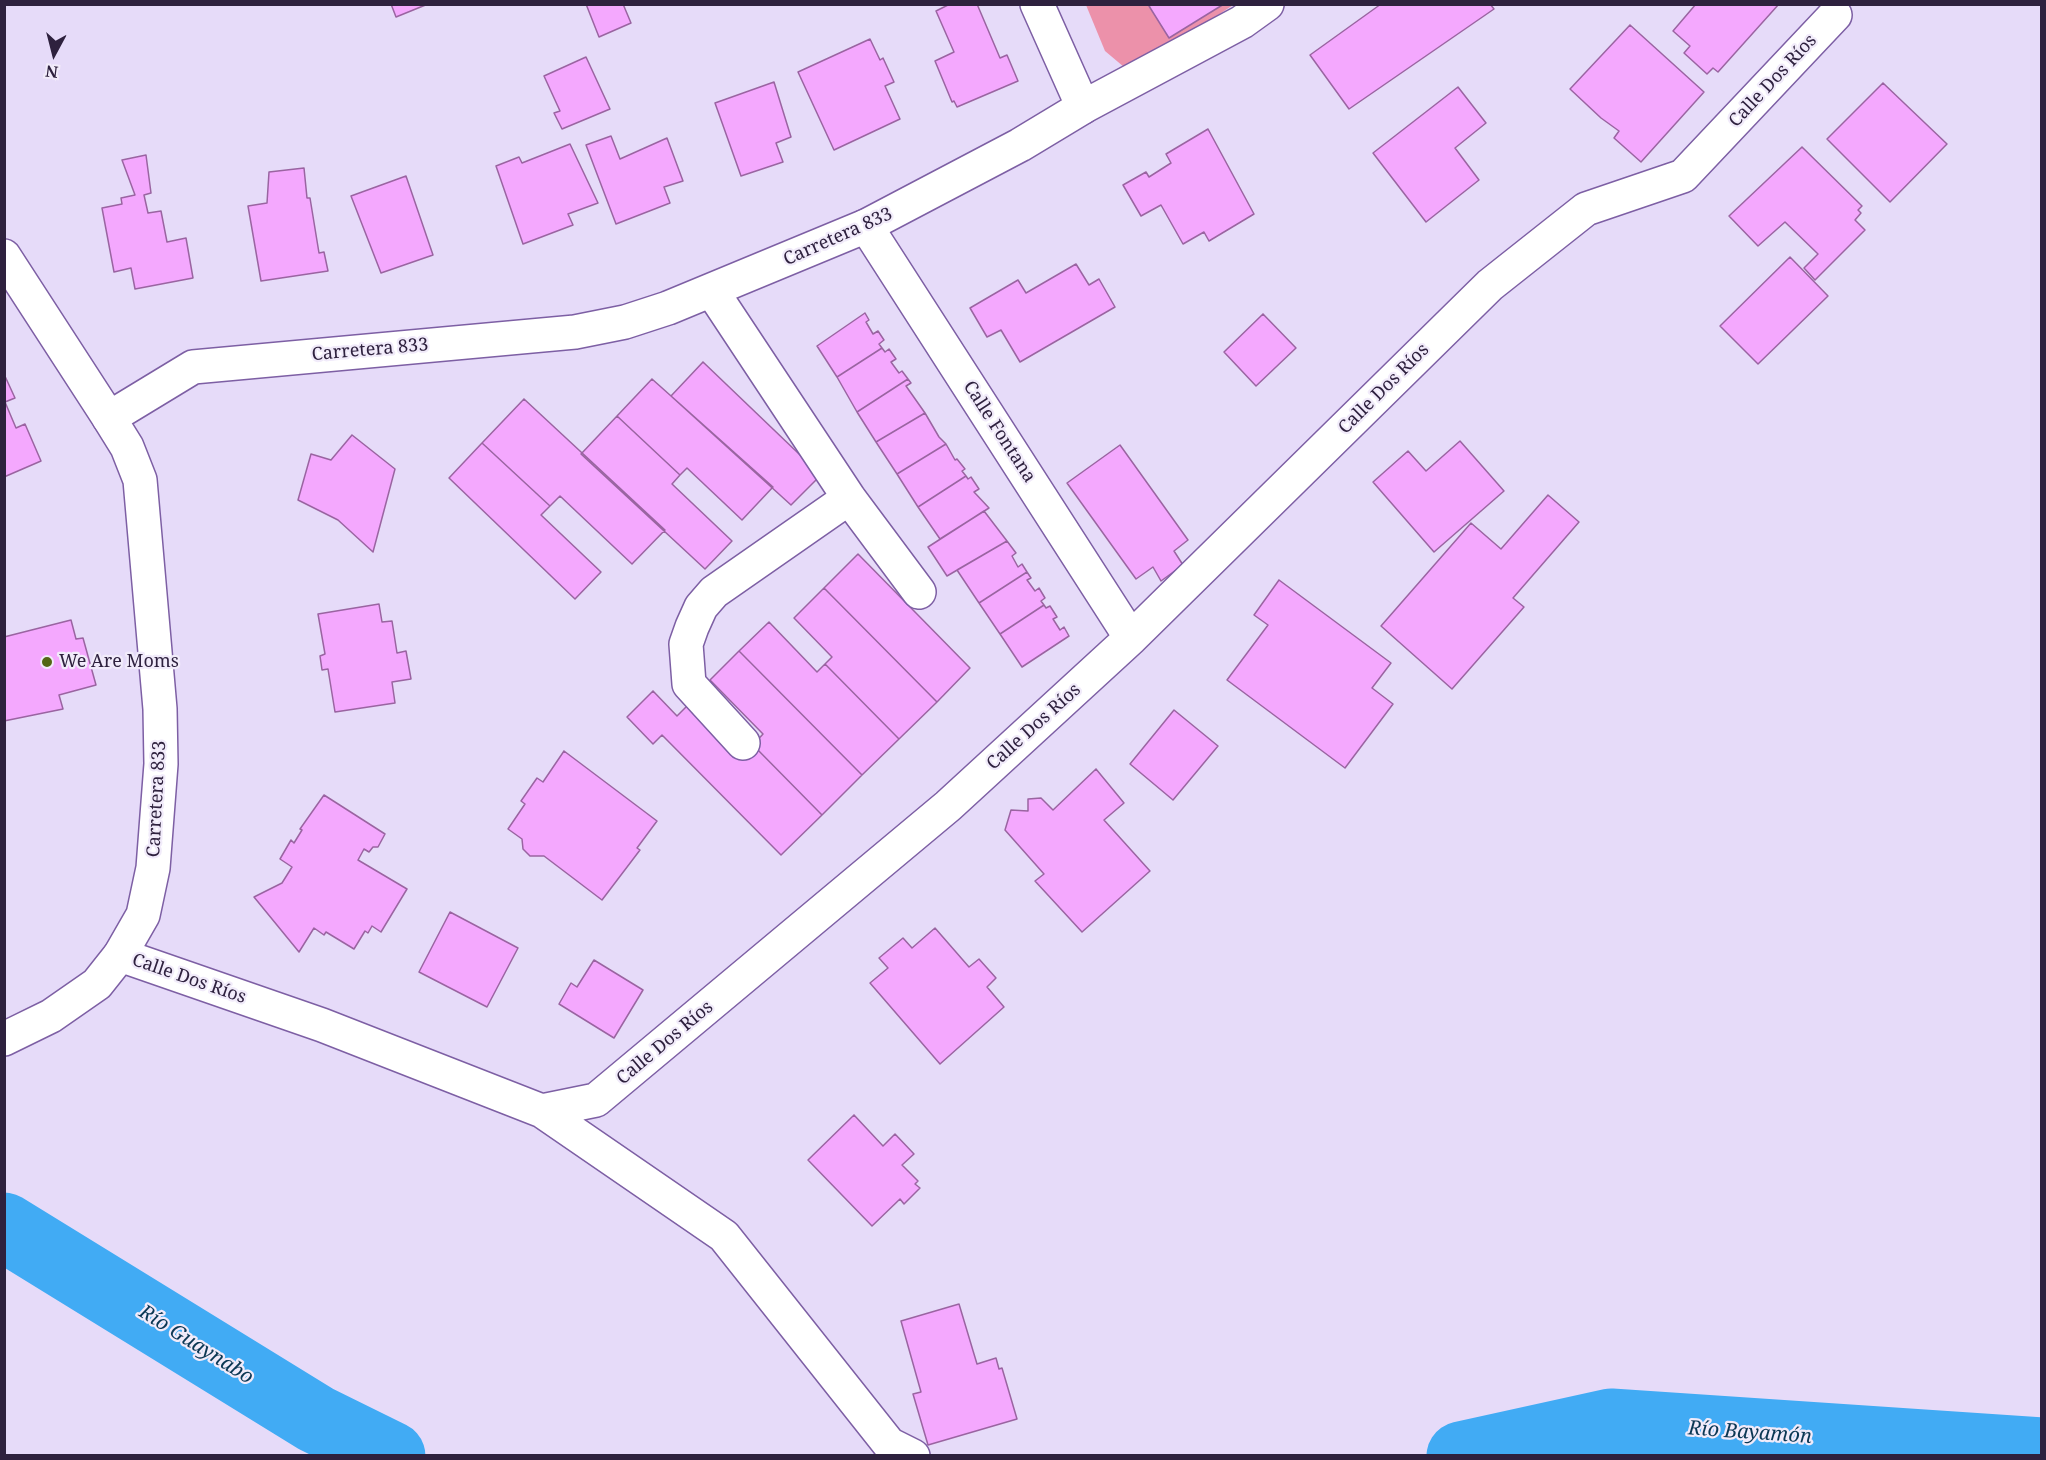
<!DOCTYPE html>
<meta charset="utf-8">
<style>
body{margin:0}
#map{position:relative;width:2046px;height:1460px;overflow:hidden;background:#e6dbf9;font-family:"Noto Serif",serif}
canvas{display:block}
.frame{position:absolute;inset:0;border:6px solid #2e213e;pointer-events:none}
.north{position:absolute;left:24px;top:24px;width:60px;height:60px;-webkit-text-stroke:4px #f1ebfa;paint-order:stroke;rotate:187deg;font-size:16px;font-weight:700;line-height:24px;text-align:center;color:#2e213e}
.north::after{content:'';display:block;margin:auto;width:21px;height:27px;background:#2e213e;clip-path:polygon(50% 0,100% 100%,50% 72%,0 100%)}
</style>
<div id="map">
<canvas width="2046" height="1460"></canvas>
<div class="frame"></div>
<div class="north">N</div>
</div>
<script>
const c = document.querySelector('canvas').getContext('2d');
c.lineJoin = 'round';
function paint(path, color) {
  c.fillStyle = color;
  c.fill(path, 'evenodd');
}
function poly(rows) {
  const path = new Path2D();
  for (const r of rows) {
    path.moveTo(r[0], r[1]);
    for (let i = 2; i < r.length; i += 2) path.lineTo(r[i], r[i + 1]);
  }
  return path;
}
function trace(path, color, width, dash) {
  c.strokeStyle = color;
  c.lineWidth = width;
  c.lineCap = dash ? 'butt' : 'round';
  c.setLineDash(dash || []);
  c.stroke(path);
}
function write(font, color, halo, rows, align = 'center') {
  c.font = font + ' "Noto Serif",serif';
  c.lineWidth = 4.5;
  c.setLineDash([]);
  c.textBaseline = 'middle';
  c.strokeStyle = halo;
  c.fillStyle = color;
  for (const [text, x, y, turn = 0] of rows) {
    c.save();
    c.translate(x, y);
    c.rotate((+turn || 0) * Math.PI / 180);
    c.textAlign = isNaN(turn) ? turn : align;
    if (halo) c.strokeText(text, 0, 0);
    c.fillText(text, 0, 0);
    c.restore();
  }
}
paint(poly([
 [1086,5,1233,5,1156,57,1124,67,1105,51]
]), '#ec91aa');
trace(poly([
 [4,1227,316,1419,391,1456],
 [1461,1456,1611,1423,2042,1452]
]), '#41abf4', 69);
const building = poly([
 [391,4,428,4,396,17,391,4],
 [586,4,623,4,631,23,599,37,586,4],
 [950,4,977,4,1000,58,1007,55,1018,81,957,107,954,101,952,102,935,61,954,52,936,11,950,4],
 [1153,4,1224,4,1169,38,1149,6,1153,4],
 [1381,4,1490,4,1494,9,1349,109,1310,55,1381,4],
 [1696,4,1779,4,1718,72,1713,68,1707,74,1684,53,1690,46,1673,31,1696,4],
 [1630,25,1704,92,1641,162,1614,138,1619,131,1601,118,1570,89,1630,25],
 [870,39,880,60,883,58,894,82,885,86,900,119,834,150,798,72,870,39],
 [586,57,610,109,562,129,554,113,560,111,544,76,586,57],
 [774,82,791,137,776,143,783,162,741,176,715,103,774,82],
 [1883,83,1947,144,1890,202,1827,139,1883,83],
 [1458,87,1486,123,1455,148,1479,180,1426,222,1373,153,1458,87],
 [1208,129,1254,214,1209,241,1204,232,1183,244,1161,205,1141,216,1123,185,1146,172,1149,177,1171,163,1166,154,1208,129],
 [611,136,620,159,667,138,683,181,664,187,670,203,616,224,586,145,611,136],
 [570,144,598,203,568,214,573,225,523,244,496,166,519,157,522,163,570,144],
 [1802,147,1862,206,1858,210,1861,213,1855,220,1865,230,1815,280,1804,268,1818,254,1785,222,1758,246,1729,216,1802,147],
 [146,155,151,193,144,195,148,213,161,211,167,242,186,238,193,278,135,289,131,268,114,272,102,208,122,204,121,198,135,195,122,160,146,155],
 [304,168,307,198,310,198,319,253,324,252,328,271,261,281,248,206,267,203,269,172,304,168],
 [406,176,433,255,381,273,351,196,406,176],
 [1790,257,1828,296,1758,364,1720,326,1790,257],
 [1076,264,1089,285,1099,279,1115,307,1020,362,1001,330,987,337,970,308,1018,280,1026,293,1076,264],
 [865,313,869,320,866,322,873,334,878,331,884,340,879,344,882,348,837,377,817,346,865,313],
 [1263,314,1296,348,1256,386,1224,352,1263,314],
 [882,348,885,352,889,349,896,359,891,362,899,373,902,371,908,379,857,412,837,377,882,348],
 [703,362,821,475,791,505,671,396,703,362],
 [4,374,15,398,5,402,16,428,25,424,41,461,4,477,4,374],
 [652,379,773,487,742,520,687,468,680,475,617,416,652,379],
 [908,379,911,383,906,386,925,413,876,442,857,412,908,379],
 [524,399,665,530,632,564,560,496,550,506,482,443,524,399],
 [925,413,939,437,946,444,897,474,876,442,925,413],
 [617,416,680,475,672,484,732,541,705,569,581,454,617,416],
 [352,435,395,469,373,552,338,520,298,500,311,454,331,460,352,435],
 [1460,441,1504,491,1434,552,1373,482,1408,451,1426,471,1460,441],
 [482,443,550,506,541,515,601,572,575,599,449,478,482,443],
 [946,444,955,460,957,459,965,469,962,471,966,476,918,507,897,474,946,444],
 [1120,445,1188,540,1174,551,1183,565,1161,581,1153,567,1136,579,1067,483,1120,445],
 [966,476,968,479,971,477,979,489,974,492,989,508,940,539,918,507,966,476],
 [1548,495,1579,522,1513,598,1524,607,1452,689,1381,626,1471,523,1501,549,1548,495],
 [984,511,1007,541,947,576,928,547,984,511],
 [1007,541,1016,553,1012,556,1018,567,1022,564,1027,572,979,603,957,570,1007,541],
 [858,554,970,668,937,702,824,588,858,554],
 [1027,572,1031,578,1027,580,1035,591,1039,588,1045,598,1041,601,1044,605,1000,634,979,603,1027,572],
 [1279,580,1391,663,1372,688,1393,704,1345,768,1227,680,1268,625,1254,615,1279,580],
 [824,588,937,702,899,739,825,664,832,657,794,618,824,588],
 [379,604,382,622,392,621,397,653,406,651,411,679,392,682,395,703,335,712,328,669,322,670,320,656,325,654,318,614,379,604],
 [1044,605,1046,608,1050,606,1057,617,1053,619,1060,630,1064,627,1069,636,1022,667,1000,634,1044,605],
 [71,620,76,639,83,638,96,685,59,695,63,709,4,721,4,637,71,620],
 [769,622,817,672,825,664,899,739,862,775,739,651,769,622],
 [739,651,862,775,822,815,753,745,763,734,710,680,739,651],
 [653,691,677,716,692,701,753,745,822,815,781,855,662,735,653,744,627,717,653,691],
 [1174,710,1218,746,1173,800,1130,764,1174,710],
 [564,751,657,821,637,848,640,850,602,900,544,856,530,856,523,849,522,839,508,829,525,804,521,801,537,778,543,782,564,751],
 [1096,769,1124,803,1104,820,1150,871,1082,932,1035,881,1044,874,1005,830,1011,810,1028,811,1028,799,1041,798,1053,810,1096,769],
 [324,795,385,834,378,847,373,847,369,852,364,849,358,860,407,889,381,932,372,926,368,933,365,931,354,949,326,932,324,935,314,928,299,952,254,897,282,883,292,867,280,859,291,840,294,843,302,830,300,829,324,795],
 [450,912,518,948,487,1007,419,972,450,912],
 [935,928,969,967,979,959,996,978,987,987,1004,1007,940,1064,870,983,888,968,879,958,903,938,912,948,935,928],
 [594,960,643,990,614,1038,559,1004,571,983,577,987,594,960],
 [854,1115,883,1146,895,1134,914,1154,902,1165,918,1181,915,1184,920,1188,904,1204,900,1199,872,1226,808,1160,854,1115],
 [959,1304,977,1364,996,1358,999,1369,1002,1368,1017,1419,928,1445,913,1394,921,1392,901,1321,959,1304]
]);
paint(building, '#f4a8fe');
trace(building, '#9a64a1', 1.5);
const minor = poly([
 [1037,4,1083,107],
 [866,226,1131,638],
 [4,256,109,418],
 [712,291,849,498,919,592],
 [743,743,689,684,686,644,692,627,701,607,714,592,849,498],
 [120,955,322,1025,542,1111,724,1236,889,1444,913,1456],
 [542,1111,596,1100,948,806,1131,638,1490,285,1586,209,1683,176,1835,15]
]);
const tertiary = poly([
 [4,1039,51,1016,97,984,120,955,143,915,153,868,161,764,160,709,140,480,127,447,109,418,193,367,575,332,625,322,668,308,866,226,1020,145,1083,107,1242,22,1267,4]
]);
trace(minor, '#7d5fa4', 36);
trace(tertiary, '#7d5fa4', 36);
trace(minor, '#fff', 33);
trace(tertiary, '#fff', 33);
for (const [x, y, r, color] of [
 [47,662,6,"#536714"]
]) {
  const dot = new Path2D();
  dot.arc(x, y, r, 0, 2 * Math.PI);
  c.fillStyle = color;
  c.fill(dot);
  trace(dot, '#f1ebfa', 2);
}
write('18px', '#2e213e', '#f1ebfa', [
 ["Calle Dos Ríos",1773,81,-47],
 ["Carretera 833",838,237,-24],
 ["Carretera 833",370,350,-5],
 ["Calle Dos Ríos",1384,389,-45],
 ["Calle Fontana",999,432,57],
 ["Calle Dos Ríos",1034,727,-42],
 ["Carretera 833",157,799,-87],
 ["Calle Dos Ríos",189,979,19],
 ["Calle Dos Ríos",665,1043,-40]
]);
write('18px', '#2e213e', '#f1ebfa', [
 ["We Are Moms",59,662]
], 'left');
write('italic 20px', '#0b3754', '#f1ebfa', [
 ["Río Guaynabo",196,1345,32],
 ["Río Bayamón",1750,1433,4]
]);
</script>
